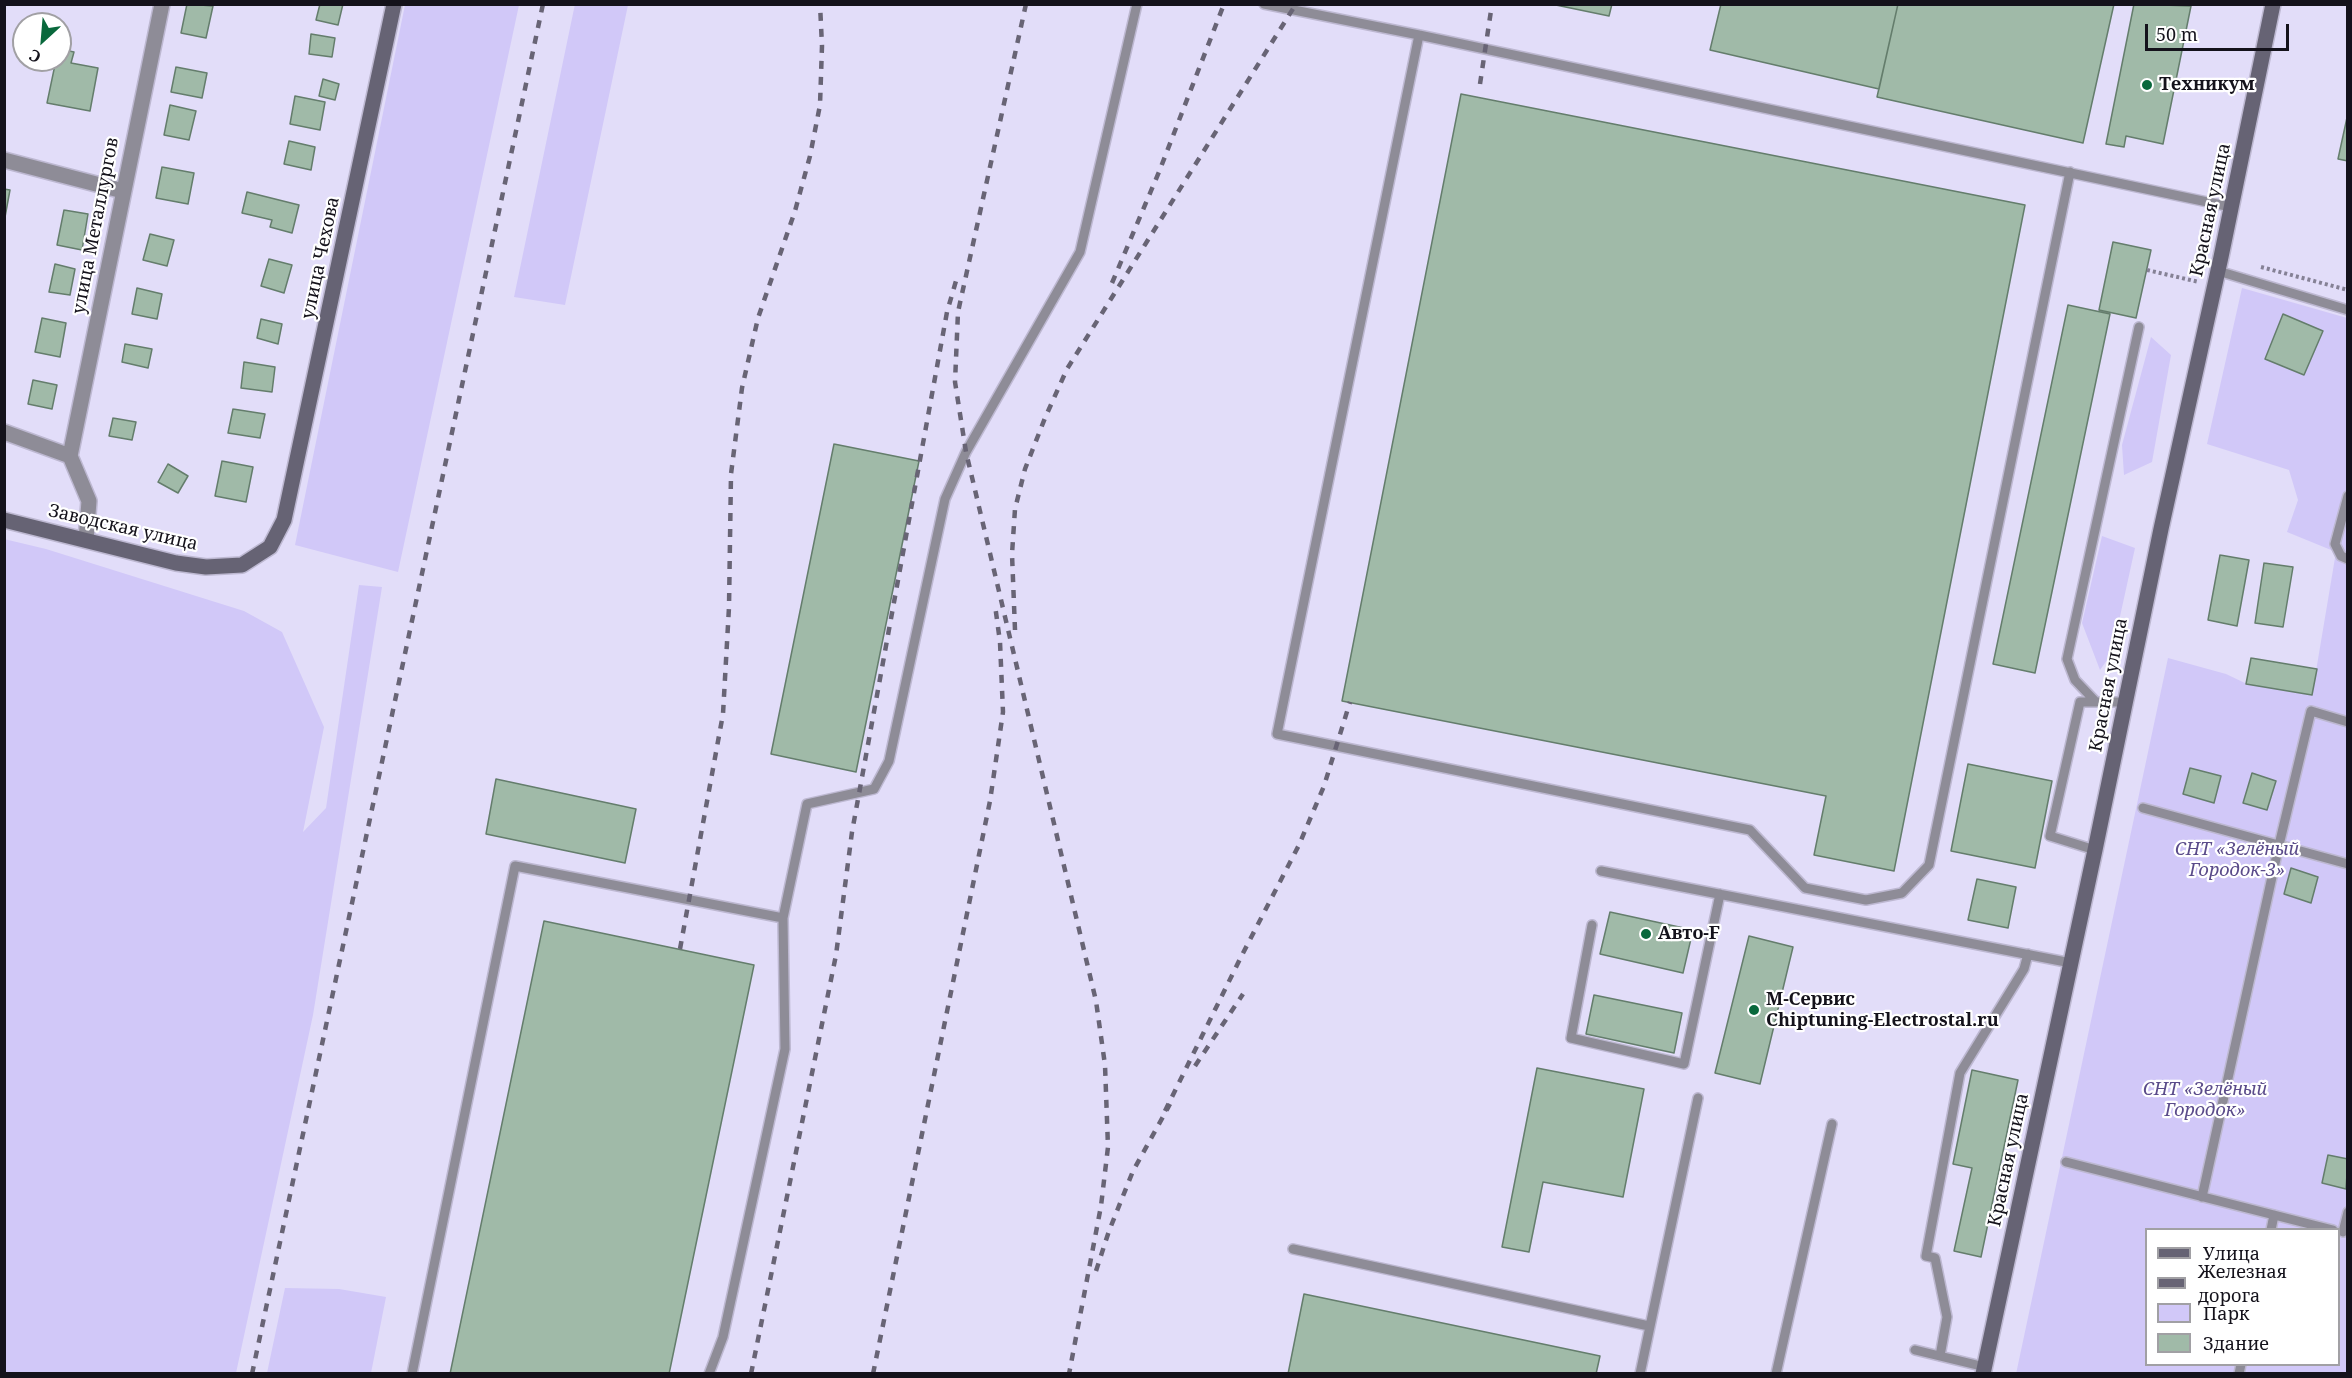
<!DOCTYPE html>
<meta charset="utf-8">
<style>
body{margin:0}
#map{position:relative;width:2352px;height:1378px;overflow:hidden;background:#e2ddf9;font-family:"Noto Serif",serif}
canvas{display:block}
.frame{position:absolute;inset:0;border:6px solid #14121b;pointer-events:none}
.legend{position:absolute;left:2145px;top:1228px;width:195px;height:138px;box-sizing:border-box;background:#fff;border:2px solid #a1a0a4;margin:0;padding:8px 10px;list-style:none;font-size:18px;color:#14121b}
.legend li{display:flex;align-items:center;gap:12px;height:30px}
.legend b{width:30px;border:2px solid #a1a0a4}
.north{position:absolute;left:12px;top:12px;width:60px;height:60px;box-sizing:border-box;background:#fff;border:2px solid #a1a0a4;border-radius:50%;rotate:206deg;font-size:16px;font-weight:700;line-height:24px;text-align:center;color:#14121b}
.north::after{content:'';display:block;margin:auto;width:21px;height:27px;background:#09683c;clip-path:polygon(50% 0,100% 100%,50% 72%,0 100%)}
.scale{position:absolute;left:2145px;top:24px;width:144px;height:27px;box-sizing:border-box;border:3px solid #14121b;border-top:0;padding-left:8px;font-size:18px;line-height:21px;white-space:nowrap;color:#14121b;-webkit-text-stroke:4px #fff;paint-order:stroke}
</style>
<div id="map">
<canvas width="2352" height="1378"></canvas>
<div class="frame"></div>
<ul class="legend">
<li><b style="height:8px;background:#666374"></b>Улица</li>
<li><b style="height:8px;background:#686475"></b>Железная дорога</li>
<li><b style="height:16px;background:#d1c8f8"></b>Парк</li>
<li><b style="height:16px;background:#a0baa8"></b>Здание</li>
</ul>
<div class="north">С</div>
<div class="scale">50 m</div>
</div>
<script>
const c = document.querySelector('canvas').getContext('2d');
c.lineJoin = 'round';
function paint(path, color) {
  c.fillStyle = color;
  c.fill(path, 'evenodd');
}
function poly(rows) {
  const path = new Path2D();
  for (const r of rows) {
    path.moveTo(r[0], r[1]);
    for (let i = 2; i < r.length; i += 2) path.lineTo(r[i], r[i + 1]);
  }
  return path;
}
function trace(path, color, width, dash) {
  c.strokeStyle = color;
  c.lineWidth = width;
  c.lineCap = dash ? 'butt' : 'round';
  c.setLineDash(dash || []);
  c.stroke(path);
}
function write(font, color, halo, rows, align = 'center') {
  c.font = font + ' "Noto Serif",serif';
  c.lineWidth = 4.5;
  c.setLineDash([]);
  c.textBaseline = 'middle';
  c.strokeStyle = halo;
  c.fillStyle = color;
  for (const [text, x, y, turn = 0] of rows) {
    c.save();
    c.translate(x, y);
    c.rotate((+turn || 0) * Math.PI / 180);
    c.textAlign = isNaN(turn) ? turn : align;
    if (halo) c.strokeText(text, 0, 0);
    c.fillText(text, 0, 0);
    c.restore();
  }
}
paint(poly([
 [575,4,628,5,565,305,514,297],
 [405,5,519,5,398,572,295,545],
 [2242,288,2347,318,2347,1373,2016,1374,2168,658,2226,674,2247,684,2312,695,2336,552,2287,532,2298,500,2289,470,2207,444],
 [2146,1230,2338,1230,2338,1364,2146,1364],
 [2151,337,2171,355,2152,462,2124,475,2122,445],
 [2102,536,2135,548,2112,653,2100,670,2082,623],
 [4,539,46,549,244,611,282,632,324,727,303,832,326,808,359,585,382,587,313,1015,236,1373,5,1373],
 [285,1288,339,1289,386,1297,371,1373,267,1373]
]), '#d1c8f8');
const building = poly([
 [187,4,213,6,206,38,181,33,187,4],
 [320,4,343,4,338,25,316,20,320,4],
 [1551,4,1612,4,1609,16,1551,4],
 [1721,4,1898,4,1879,89,1710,50,1721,4],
 [1898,4,2114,4,2083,143,1877,97,1898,4],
 [2134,4,2191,6,2163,144,2126,136,2124,147,2106,144,2134,4],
 [311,34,335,38,332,57,309,54,311,34],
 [60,49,74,52,71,63,98,68,90,111,47,103,56,60,60,60,60,49],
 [176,67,207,73,202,98,171,92,176,67],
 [323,79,339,84,335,100,319,96,323,79],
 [1461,94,2025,205,1894,871,1814,855,1826,796,1342,701,1461,94],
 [295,96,325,102,320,130,290,124,295,96],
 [170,105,196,111,189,140,164,135,170,105],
 [2348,113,2348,161,2338,159,2348,113],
 [289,141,315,147,311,170,284,164,289,141],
 [162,167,194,173,188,204,156,198,162,167],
 [4,189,10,190,5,217,4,216,4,189],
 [247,192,299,205,292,233,270,227,272,220,242,213,247,192],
 [64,210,88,214,82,250,57,245,64,210],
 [150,234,174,240,167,266,143,260,150,234],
 [2113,242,2151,250,2136,318,2099,310,2113,242],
 [269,259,292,265,284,293,261,286,269,259],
 [55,264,75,269,70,295,49,292,55,264],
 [137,288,162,294,157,319,132,314,137,288],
 [2068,305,2110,314,2035,673,1993,664,2068,305],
 [2283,314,2323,331,2304,375,2265,359,2283,314],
 [42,318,66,323,60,357,35,352,42,318],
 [261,319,282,324,278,344,257,338,261,319],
 [125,344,152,349,148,368,122,362,125,344],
 [244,362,275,367,272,392,241,388,244,362],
 [33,380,57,385,52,409,28,404,33,380],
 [233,409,265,414,260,438,228,433,233,409],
 [113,418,136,422,132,440,109,436,113,418],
 [834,444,919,461,856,772,771,754,834,444],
 [222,461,253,467,246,502,215,496,222,461],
 [168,464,188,476,178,493,158,482,168,464],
 [2220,555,2249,560,2237,626,2208,620,2220,555],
 [2264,563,2293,567,2283,627,2255,623,2264,563],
 [2251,658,2317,669,2312,695,2246,684,2251,658],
 [1968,764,2052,781,2035,868,1951,851,1968,764],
 [2190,768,2221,776,2214,803,2183,794,2190,768],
 [2252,773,2276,781,2267,810,2243,803,2252,773],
 [496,779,636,809,625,863,486,834,496,779],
 [2291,868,2318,877,2311,903,2284,894,2291,868],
 [1977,879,2016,887,2008,928,1968,920,1977,879],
 [1610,912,1693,930,1683,973,1600,954,1610,912],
 [544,921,754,965,669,1374,450,1374,544,921],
 [1749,936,1793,947,1760,1084,1715,1073,1749,936],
 [1594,995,1682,1013,1674,1053,1586,1034,1594,995],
 [1537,1068,1644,1089,1623,1197,1543,1182,1529,1252,1502,1247,1537,1068],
 [1972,1070,2018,1080,1981,1257,1954,1251,1972,1168,1953,1164,1972,1070],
 [2328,1155,2348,1159,2346,1189,2322,1183,2328,1155],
 [1304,1294,1600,1356,1596,1374,1288,1374,1304,1294]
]);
paint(building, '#a0baa8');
trace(building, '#647d6c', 1.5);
const lane = poly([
 [1264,4,1419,35,2231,207],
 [1419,35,1277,734,1750,830,1805,888,1866,900,1902,893,1929,865,2070,172],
 [2218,271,2348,310],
 [2348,496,2335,544,2341,556,2348,559],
 [2095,701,2075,680,2067,659,2139,327],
 [2143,808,2348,864],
 [2095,850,2050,836,2080,702,2126,702],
 [1601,871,2071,963],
 [1592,925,1571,1038,1684,1064,1720,894],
 [2066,1162,2333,1230],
 [2202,1197,2279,845,2311,711,2348,722],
 [2271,1230,2274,1215],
 [2343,1232,2348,1212],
 [1293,1249,1649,1326],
 [1915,1350,1985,1367],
 [1940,1356,1947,1317,1935,1258,1926,1256,1960,1073,2024,969,2028,954],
 [412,1374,515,866,783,918,807,804,874,789,889,761,945,499,966,452,1080,252,1137,4],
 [709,1374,723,1337,785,1049,783,918],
 [1640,1374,1698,1098],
 [1776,1374,1832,1124],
 [2239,1374,2241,1364]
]);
const street = poly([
 [4,160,123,191],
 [4,432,70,456,89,501,86,540],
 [70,456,162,4]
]);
const secondary = poly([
 [4,520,176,563,206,567,242,565,270,547,284,520,394,4],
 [1983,1374,2095,850,2161,529,2221,257,2273,4]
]);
trace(lane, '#bdb8d1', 12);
trace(street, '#bdb8d1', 18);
trace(secondary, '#bdb8d1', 18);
trace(poly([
 [2261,267,2348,290],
 [2147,270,2199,282]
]), '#858195', 4, [3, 3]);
trace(lane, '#8e8c97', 9);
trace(street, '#8e8c97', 15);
trace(secondary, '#666374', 15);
trace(poly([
 [1026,4,958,312,955,382,966,452,1096,1001,1105,1065,1108,1147,1101,1206,1069,1374],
 [1480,84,1492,4],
 [1112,283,1159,172,1224,4],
 [1015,630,1012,554,1015,509,1025,469,1045,418,1067,369,1296,4],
 [680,949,723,714,729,607,731,474,742,388,758,318,795,211,810,156,820,105,822,46,820,4],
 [1195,1066,1243,994],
 [1165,1111,1242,955,1299,845,1324,786,1350,702],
 [1096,1271,1109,1231,1133,1171,1170,1104],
 [252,1374,543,4],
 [751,1374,836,955,852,832,947,312,958,274],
 [873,1374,990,801,1003,712,1000,642,995,605]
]), '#686475', 4.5, [8, 8]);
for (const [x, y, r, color] of [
 [2147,85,6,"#09683c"],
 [1646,934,6,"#09683c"],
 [1754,1010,6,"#09683c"]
]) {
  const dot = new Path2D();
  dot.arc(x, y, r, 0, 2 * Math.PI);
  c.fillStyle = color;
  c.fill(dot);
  trace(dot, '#fff', 2);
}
write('bold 18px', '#14121b', '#fff', [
 ["Техникум",2159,85],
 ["Авто-F",1658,934],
 ["M-Сервис",1766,1000],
 ["Chiptuning-Electrostal.ru",1766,1021]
], 'left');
write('18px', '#14121b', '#fff', [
 ["Красная улица",2211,210,-78],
 ["улица Металлургов",96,226,-79],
 ["улица Чехова",321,258,-78],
 ["Заводская улица",123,528,13],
 ["Красная улица",2109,685,-79],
 ["Красная улица",2009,1160,-78]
]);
write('italic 18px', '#5a4b8a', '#fff', [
 ["СНТ «Зелёный",2237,850],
 ["Городок-3»",2237,871],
 ["СНТ «Зелёный",2205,1090],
 ["Городок»",2205,1111]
]);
</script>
